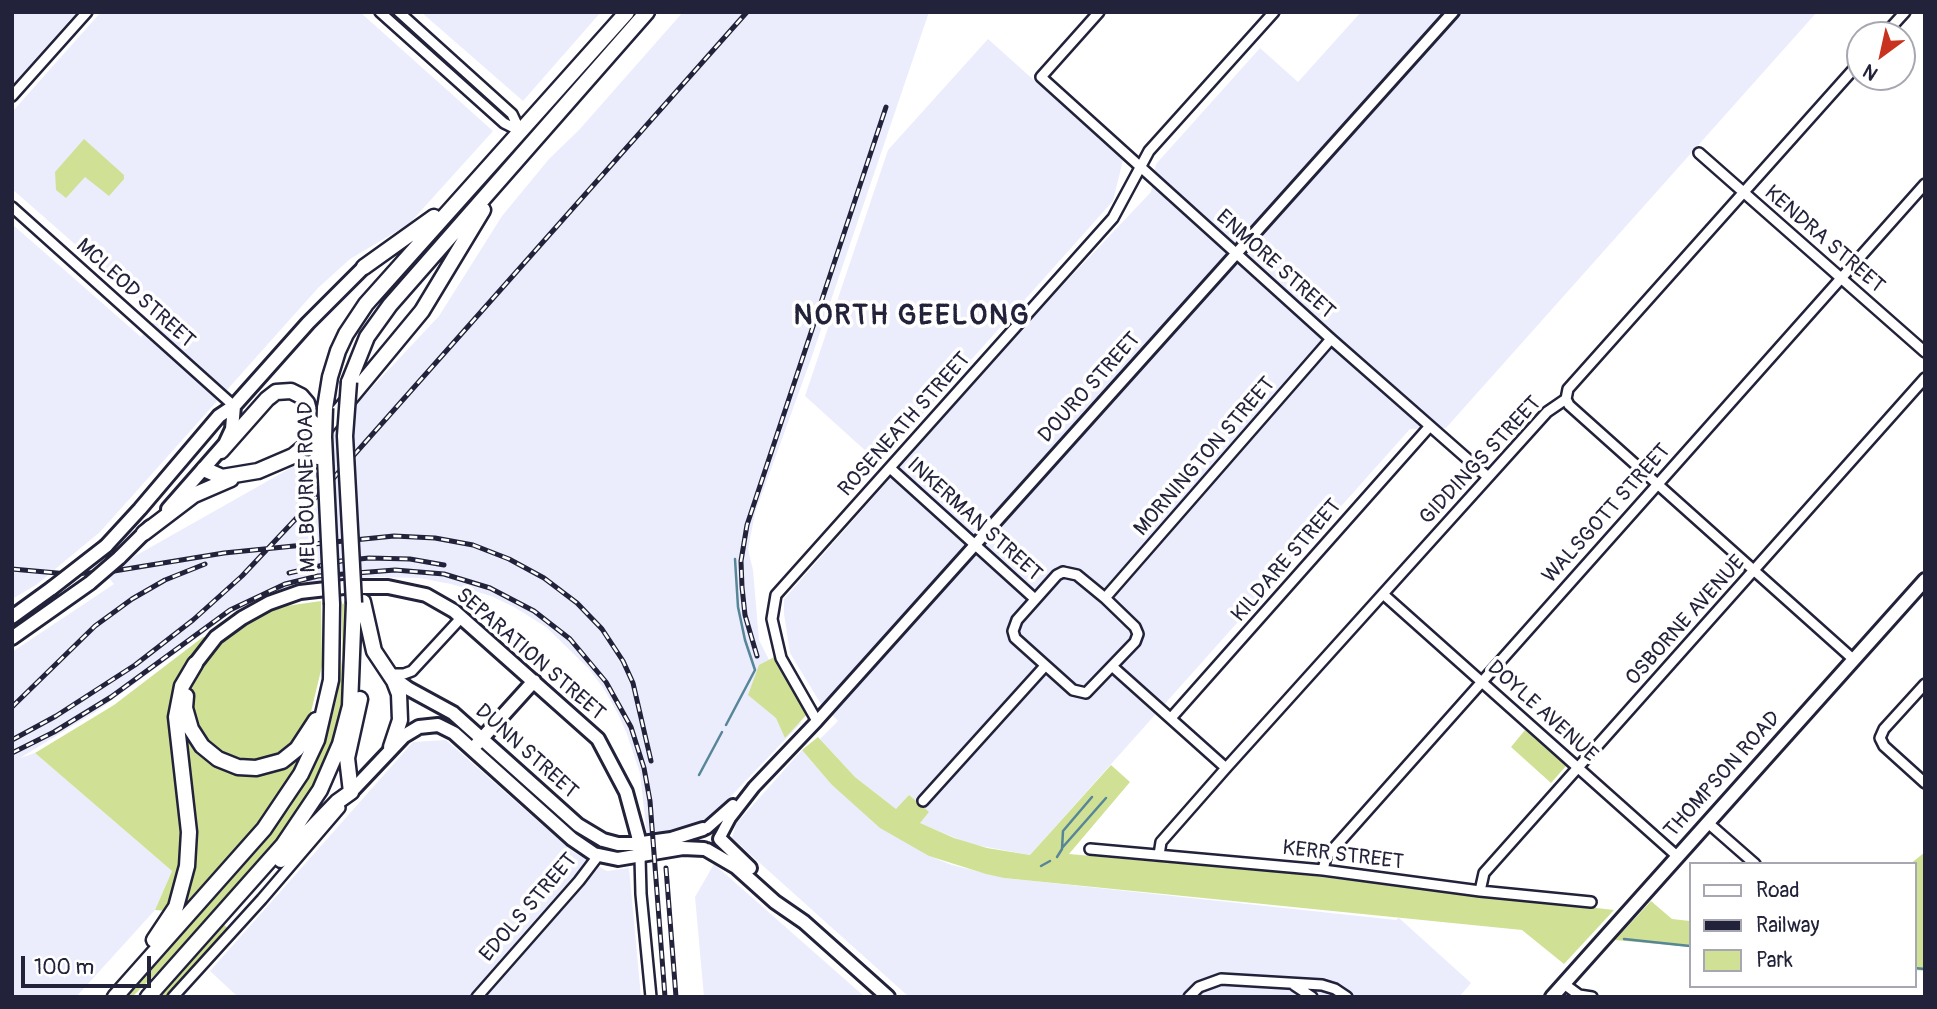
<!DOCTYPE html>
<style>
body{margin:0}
#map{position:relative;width:1937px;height:1009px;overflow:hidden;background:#fff;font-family:Pangolin,sans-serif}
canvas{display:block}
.frame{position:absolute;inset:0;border:14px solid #22223b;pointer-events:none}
.legend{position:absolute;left:1689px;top:862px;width:228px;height:126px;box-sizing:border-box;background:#fff;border:2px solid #a7a7b1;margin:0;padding:9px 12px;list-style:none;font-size:21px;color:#22223b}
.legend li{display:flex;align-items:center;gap:14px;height:35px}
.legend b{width:35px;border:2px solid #a7a7b1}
.north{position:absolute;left:1846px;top:21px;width:70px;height:70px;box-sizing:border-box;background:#fff;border:2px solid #a7a7b1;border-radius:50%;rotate:213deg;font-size:19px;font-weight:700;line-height:28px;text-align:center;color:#22223b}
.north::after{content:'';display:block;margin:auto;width:24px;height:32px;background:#c8321e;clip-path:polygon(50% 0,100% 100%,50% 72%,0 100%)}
.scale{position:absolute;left:21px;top:956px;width:130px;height:32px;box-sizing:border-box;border:4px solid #22223b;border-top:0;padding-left:9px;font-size:21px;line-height:24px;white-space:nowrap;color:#22223b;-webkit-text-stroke:5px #fff;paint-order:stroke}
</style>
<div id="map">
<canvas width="1937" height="1009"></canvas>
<div class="frame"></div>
<ul class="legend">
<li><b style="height:9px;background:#fff"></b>Road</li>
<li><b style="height:9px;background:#22223b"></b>Railway</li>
<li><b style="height:19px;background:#d0e195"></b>Park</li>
</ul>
<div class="north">N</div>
<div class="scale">100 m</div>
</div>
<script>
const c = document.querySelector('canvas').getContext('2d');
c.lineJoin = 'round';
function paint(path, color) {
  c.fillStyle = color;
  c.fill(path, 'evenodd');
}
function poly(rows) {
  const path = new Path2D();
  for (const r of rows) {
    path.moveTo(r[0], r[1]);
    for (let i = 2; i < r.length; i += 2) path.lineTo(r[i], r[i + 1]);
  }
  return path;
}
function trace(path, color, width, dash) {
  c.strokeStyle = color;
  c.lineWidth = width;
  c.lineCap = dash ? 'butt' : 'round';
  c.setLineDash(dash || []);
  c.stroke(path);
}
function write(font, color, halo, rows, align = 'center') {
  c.font = font + ' Pangolin,sans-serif';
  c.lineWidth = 7;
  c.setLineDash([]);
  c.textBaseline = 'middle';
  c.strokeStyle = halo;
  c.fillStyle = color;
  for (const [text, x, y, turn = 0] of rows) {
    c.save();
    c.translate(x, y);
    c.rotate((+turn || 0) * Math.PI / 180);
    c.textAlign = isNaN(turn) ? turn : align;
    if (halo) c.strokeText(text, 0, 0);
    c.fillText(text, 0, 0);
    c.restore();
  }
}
paint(poly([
 [12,12,77,12,12,85],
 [101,12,360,12,493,131,409,224,350,259,318,288,100,532,36,585,12,599,12,224,141,337,158,317,12,189,12,112],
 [421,12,601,12,523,101],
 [683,12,929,12,811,359,755,513,748,549,753,570,759,640,801,723,712,816,685,829,647,836,640,773,627,734,618,714,604,689,588,668,546,627,514,607,491,596,451,584,419,578,376,577,316,581,278,591,231,613,100,709,20,758,35,753,172,871,155,910,76,997,12,997,12,652,114,584,108,577,135,556,303,461,439,316,502,216,549,159,579,130],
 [1361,12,1817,12,1446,428,1410,429,1030,855,970,844,919,823,909,795,897,810,855,777,820,739,838,721,819,701,790,653,784,614,784,599,1024,326,1151,192,1156,164,1260,48,1298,82],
 [988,39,1123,160,1113,201,879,463,805,396,888,150],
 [446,740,573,852,607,871,629,868,641,997,238,997,210,971,413,742],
 [802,750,831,784,929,856,952,865,1005,878,1396,920,1399,918,1471,983,1459,997,909,997,732,838,736,824],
 [714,864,865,997,704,997,695,897]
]), '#ecedfc');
paint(poly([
 [84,139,124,175,124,179,109,196,85,177,66,198,56,190,55,172],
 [321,601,322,666,299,762,262,822,179,912,155,910,172,871,35,753,114,705,203,637,220,640,246,622,272,608],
 [346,603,347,615,345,690,337,730,326,762,315,785,302,808,263,857,179,951,132,997,126,997,290,808,311,772,328,733,337,697,342,658,342,604],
 [780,654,811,710,785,738,776,718,748,695,759,665],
 [1525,730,1566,766,1551,783,1511,747],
 [818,737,855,777,896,809,909,795,929,812,920,823,954,838,987,848,1030,855,1111,765,1130,782,1069,854,1286,873,1614,910,1564,964,1522,930,1004,878,986,874,929,856,880,828,831,784,802,750],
 [1925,852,1925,971,1914,970,1914,864,1910,864],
 [1651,901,1672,919,1690,921,1690,947,1615,940],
 [224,925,229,929,166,997,159,997]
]), '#d0e195');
trace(poly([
 [726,725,755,670,745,640,738,607,735,559],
 [699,775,722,732],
 [1062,848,1106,798],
 [1057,857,1062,849,1063,831,1092,797],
 [1041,866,1050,861],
 [1624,939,1690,946],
 [1914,968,1925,969]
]), '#568698', 2.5);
const minor = poly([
 [380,12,504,123,520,131],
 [399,12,512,114,520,131],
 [1099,12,1041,77,1331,339,1488,477],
 [1884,35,1905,12],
 [12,96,87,12],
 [1699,153,1925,352],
 [12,207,234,406],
 [1566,399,1569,405,1853,659],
 [890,468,1035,599],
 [1063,572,1077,575,1105,598,1135,627,1138,634,1135,642,1086,693,1073,690,1015,638,1013,631,1017,620,1057,575,1063,572],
 [1383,594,1677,856],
 [1105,598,1331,339],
 [1113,667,1226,768],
 [390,674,404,674,412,671,461,618],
 [1925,684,1884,729,1880,738,1884,746,1925,783],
 [1171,718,1430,426],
 [817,721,781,658,772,619,776,595,1113,218,1149,151,1274,12],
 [923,801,1045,666],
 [1707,822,1755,864],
 [1090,849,1323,870,1480,891,1591,902],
 [1159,855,1161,842,1226,768,1547,412,1566,399,1568,389,1860,62],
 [640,857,641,894,651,997],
 [1323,870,1326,857,1925,184],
 [1480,891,1484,873,1925,378],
 [1564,984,1579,995,1592,997],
 [1294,985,1312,997],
 [173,997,262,899,340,808],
 [477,997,579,881,598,856],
 [1189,997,1199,987,1221,979,1322,985,1335,989,1347,997]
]);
const tertiary = poly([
 [707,828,733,805],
 [720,837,730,818,754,787,817,721,1453,12]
]);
const secondary = poly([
 [168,509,225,444,232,429,234,406],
 [106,546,140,509,219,416,234,406,308,323,364,267],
 [119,558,150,527],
 [12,617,52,588],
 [12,638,90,583],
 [195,664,216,637,242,618,269,603,300,592,344,587,388,587,426,595,454,611,598,739,626,792,638,836,640,857],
 [391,676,409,689,453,713,578,825,603,840,618,844,635,844,671,839,703,829],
 [477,744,534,681],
 [351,792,404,736,419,727,438,725,454,733,572,839,594,854,618,859,683,848,704,849],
 [720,839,750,868],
 [707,850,736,867,775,902,804,922,888,997],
 [1552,997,1925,580]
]);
const trunk = poly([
 [364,267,434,217],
 [349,382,367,337,390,305,647,12],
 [325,408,330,377,338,351,346,334,366,304,627,12],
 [221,451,267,399,276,392,291,391,301,396,307,403,312,422],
 [204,469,222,477,258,471,293,456,321,433,422,311,483,210],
 [144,533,194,495,231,479],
 [363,602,374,651,394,681,399,694,400,720,391,747],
 [186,696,185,708,191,729,202,746,218,759,238,767,256,768,282,761,297,749,316,720],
 [281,860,337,802,351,792,347,758,360,699],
 [154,940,176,907,187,866,189,832,176,717,182,686,195,664],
 [115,997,264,829,301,774,317,740,331,680,332,604],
 [148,997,283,845,320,790,340,744,350,706,354,603]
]);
trace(minor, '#22223b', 14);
trace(tertiary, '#22223b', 16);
trace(secondary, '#22223b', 18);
trace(trunk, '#22223b', 19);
trace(minor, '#fff', 9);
trace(tertiary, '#fff', 10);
trace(secondary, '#fff', 12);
trace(trunk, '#fff', 14);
const rail = poly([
 [12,569,68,574,108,572,224,553,394,536,435,538,473,545,509,559,544,578,577,603,602,629,623,661,633,683,651,761],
 [289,573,341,561,369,558,410,559,444,565],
 [757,656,745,615,742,587,741,561,747,525,886,107],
 [12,707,95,626,132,599,165,580,205,564],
 [12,740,56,716,135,665,193,620,242,576,322,491,747,12],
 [12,753,54,732,111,697,230,610,285,584,318,576,395,570,444,574,490,588,534,611,570,639,606,682,631,727,644,768,650,801,665,997],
 [666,868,676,997]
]);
trace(rail, '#22223b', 5);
trace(rail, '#fff', 2.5, [8]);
const secondaryBridge = poly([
 [90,583,119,558],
 [52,588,106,546]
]);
const trunkBridge = poly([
 [349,382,345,436,354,603],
 [325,408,324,437,332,604],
 [312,422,318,457]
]);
trace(secondaryBridge, '#22223b', 18, []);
trace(trunkBridge, '#22223b', 19, []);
trace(secondaryBridge, '#fff', 12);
trace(trunkBridge, '#fff', 14);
write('21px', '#22223b', '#fff', [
 ["KENDRA STREET",1824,240,41],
 ["ENMORE STREET",1275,265,42],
 ["MCLEOD STREET",135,294,42],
 ["DOURO STREET",1090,388,-48],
 ["ROSENEATH STREET",905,425,-48],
 ["MORNINGTON STREET",1205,457,-49],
 ["GIDDINGS STREET",1481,461,-47],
 ["MELBOURNE ROAD",308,487,-91],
 ["WALSGOTT STREET",1607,514,-48],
 ["INKERMAN STREET",974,520,42],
 ["KILDARE STREET",1287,561,-49],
 ["OSBORNE AVENUE",1686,621,-48],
 ["SEPARATION STREET",530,655,41],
 ["DOYLE AVENUE",1542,712,42],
 ["DUNN STREET",526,752,42],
 ["THOMPSON ROAD",1723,775,-48],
 ["KERR STREET",1343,856,7],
 ["EDOLS STREET",529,908,-49]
]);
c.letterSpacing = '2px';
write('bold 28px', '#22223b', '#fff', [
 ["NORTH GEELONG",912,317]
]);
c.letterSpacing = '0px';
</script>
